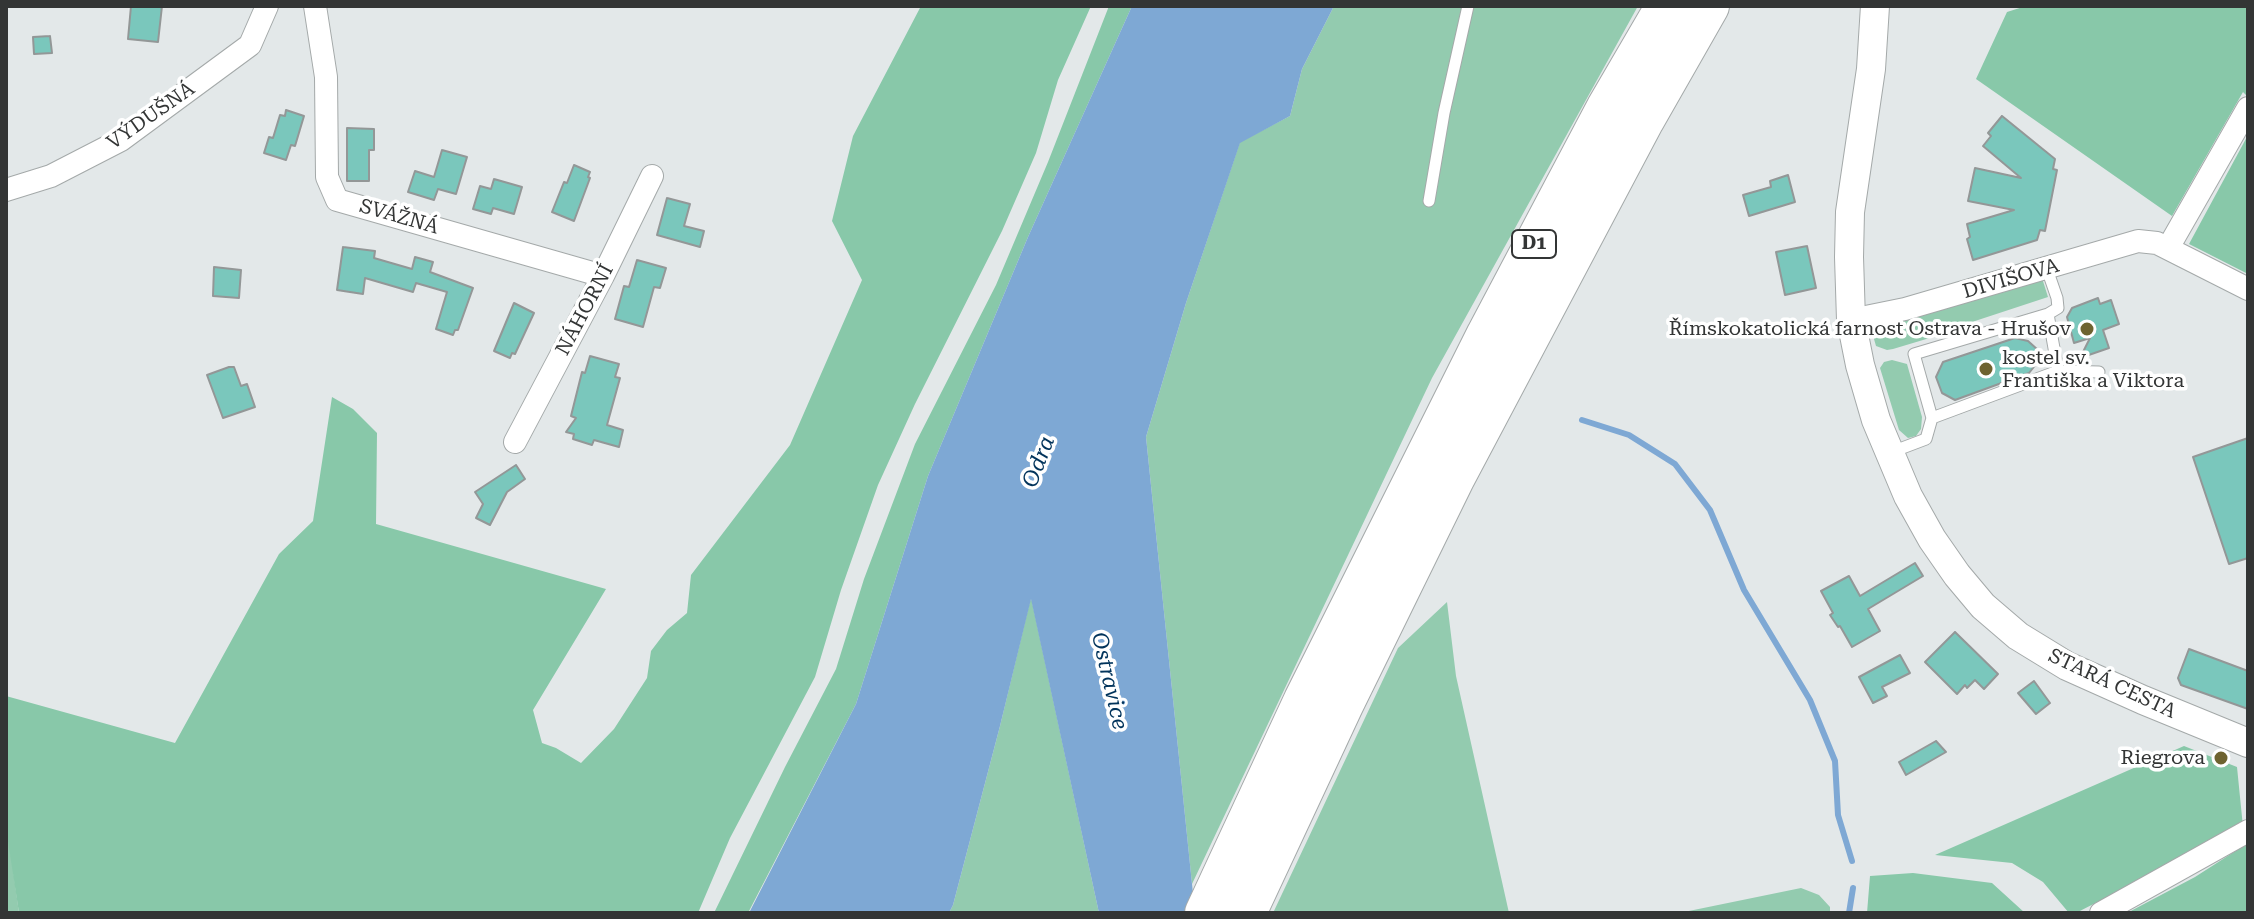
<!DOCTYPE html>
<meta charset="utf-8">
<style>
body{margin:0}
#map{position:relative;width:2254px;height:919px;overflow:hidden;background:#e3e8e9;font-family:"Roboto Serif",serif}
canvas{display:block}
.frame{position:absolute;inset:0;border:8px solid #333535;pointer-events:none}
</style>
<div id="map">
<canvas width="2254" height="919"></canvas>
<div class="frame"></div>
</div>
<script>
const c = document.querySelector('canvas').getContext('2d');
c.lineJoin = 'round';
function paint(path, color) {
  c.fillStyle = color;
  c.fill(path, 'evenodd');
}
function poly(rows) {
  const path = new Path2D();
  for (const r of rows) {
    path.moveTo(r[0], r[1]);
    for (let i = 2; i < r.length; i += 2) path.lineTo(r[i], r[i + 1]);
  }
  return path;
}
function trace(path, color, width, dash) {
  c.strokeStyle = color;
  c.lineWidth = width;
  c.lineCap = dash ? 'butt' : 'round';
  c.setLineDash(dash || []);
  c.stroke(path);
}
function write(font, color, halo, rows, align = 'center') {
  c.font = font + ' "Roboto Serif",serif';
  c.lineWidth = 7;
  c.setLineDash([]);
  c.textBaseline = 'middle';
  c.strokeStyle = halo;
  c.fillStyle = color;
  for (const [text, x, y, turn = 0] of rows) {
    c.save();
    c.translate(x, y);
    c.rotate((+turn || 0) * Math.PI / 180);
    c.textAlign = isNaN(turn) ? turn : align;
    if (halo) c.strokeText(text, 0, 0);
    c.fillText(text, 0, 0);
    c.restore();
  }
}
paint(poly([
 [1334,6,1638,6,1432,378,1192,884,1146,437,1186,303,1240,142,1290,116,1302,69],
 [2042,278,2048,297,1972,322,1933,337,1893,349,1887,350,1876,346,1874,339,1876,333,1879,329,1886,326],
 [1892,360,1907,364,1922,417,1921,429,1916,436,1908,438,1899,430,1880,368,1884,362],
 [1031,597,1099,913,949,913,953,905,1000,726],
 [1447,602,1456,676,1509,913,1273,913,1398,648],
 [6,828,9,840,19,913,6,913],
 [1801,888,1819,895,1830,907,1830,913,1679,913]
]), '#93cbaf');
paint(poly([
 [921,6,1091,6,1058,80,1036,153,1002,231,915,404,878,485,841,590,815,677,730,838,698,913,19,913,6,828,6,696,175,743,279,554,313,521,332,397,353,409,377,433,376,524,606,589,533,710,542,743,556,748,581,763,614,729,647,678,651,651,667,630,687,613,691,575,790,445,862,280,832,221,853,136],
 [1109,6,1132,6,1028,237,928,476,856,704,748,913,714,913,785,767,836,669,864,579,915,444,996,285,1048,162],
 [2026,6,2248,6,2248,97,2243,92,2172,216,1976,79,2007,12],
 [2248,135,2248,274,2189,244],
 [2184,746,2237,767,2243,827,2076,913,2069,913,2043,882,2012,863,1935,855],
 [2248,843,2248,913,2127,913,2195,877],
 [1913,873,1992,883,2025,913,1867,913,1870,876]
]), '#88c8a9');
paint(poly([
 [1132,6,1334,6,1302,69,1290,116,1240,143,1186,303,1146,437,1195,913,1099,913,1031,599,1000,726,953,905,949,913,749,913,856,704,928,476,1028,237]
]), '#7ea8d4');
trace(poly([
 [1582,420,1629,435,1675,464,1710,510,1744,590,1810,700,1835,761,1838,815,1852,861],
 [1849,913,1853,888]
]), '#7ea8d4', 6);
const building = poly([
 [131,6,162,6,158,42,128,39,131,6],
 [50,36,52,53,34,54,33,37,50,36],
 [286,110,304,116,295,146,291,145,286,160,264,153,269,137,273,138,280,115,285,116,286,110],
 [2002,116,2055,159,2053,169,2057,170,2045,231,2040,230,2037,240,1973,260,1967,239,1970,237,1967,224,2014,210,1968,201,1975,168,2021,178,1983,146,1991,136,1988,133,2002,116],
 [347,128,374,129,374,150,369,150,369,181,347,181,347,128],
 [442,150,467,157,456,194,438,189,434,200,408,192,415,171,434,177,442,150],
 [574,165,590,172,588,177,590,178,574,221,552,212,564,182,567,183,574,165],
 [1788,175,1795,202,1749,216,1743,195,1771,187,1770,181,1788,175],
 [494,179,522,187,514,214,493,208,491,214,473,209,480,186,491,189,494,179],
 [667,198,690,204,684,226,704,231,700,247,657,235,667,198],
 [1807,246,1816,288,1785,295,1776,252,1807,246],
 [343,247,375,251,374,258,412,269,415,257,433,262,430,272,473,288,458,330,455,330,453,335,436,329,447,292,416,283,413,292,365,278,363,294,337,290,343,247],
 [637,260,666,268,660,288,654,287,643,327,615,319,624,286,629,287,637,260],
 [214,267,241,270,239,298,213,296,214,267],
 [2098,298,2100,304,2111,300,2119,324,2103,330,2109,348,2080,358,2090,338,2074,343,2067,317,2072,308,2098,298],
 [514,303,534,313,515,354,512,353,510,358,494,351,514,303],
 [2015,338,2028,341,2038,350,2037,363,2029,373,1955,400,1942,393,1936,377,1943,362,2015,338],
 [590,356,619,364,615,377,620,378,607,425,623,430,619,447,594,440,592,445,573,439,574,434,566,432,576,418,571,416,582,372,585,373,590,356],
 [229,367,234,367,241,386,247,384,255,407,223,418,207,375,229,367],
 [2248,438,2248,558,2229,564,2193,457,2248,438],
 [516,465,525,479,507,492,490,525,476,518,483,504,475,492,516,465],
 [1915,563,1923,576,1868,609,1880,631,1852,647,1840,626,1838,627,1830,615,1833,613,1821,591,1849,576,1860,596,1915,563],
 [1955,632,1998,674,1984,689,1975,680,1967,688,1965,685,1957,694,1925,662,1955,632],
 [2189,649,2248,671,2248,709,2181,685,2178,678,2189,649],
 [1900,655,1910,673,1882,687,1887,696,1873,703,1859,677,1900,655],
 [2034,681,2050,703,2036,714,2018,693,2034,681],
 [1936,741,1946,752,1906,775,1899,762,1936,741]
]);
paint(building, '#7ac7bc');
trace(building, '#939797', 2);
const service = poly([
 [1429,201,1444,113,1468,6],
 [2058,371,2099,372],
 [1932,418,2058,371,2048,314],
 [1889,453,1926,439,1932,418,1914,354,2048,314,2058,308,2057,298,2047,269]
]);
const minor = poly([
 [315,6,326,77,327,177,337,200,603,276],
 [6,190,51,176,121,140,250,45,267,6],
 [2168,248,2248,108],
 [1851,320,1905,309,2138,241,2157,243,2248,289],
 [515,442,603,276,652,176],
 [2101,913,2248,831]
]);
const tertiary = poly([
 [1875,6,1871,69,1850,212,1849,257,1851,320,1860,365,1876,420,1908,496,1932,539,1957,575,1983,606,2018,636,2067,666,2143,700,2248,743]
]);
const motorway = poly([
 [1205,913,1304,700,1487,334,1607,107,1666,6],
 [1246,913,1343,705,1454,479,1644,120,1709,6]
]);
trace(service, '#a4a9a9', 13);
trace(minor, '#a4a9a9', 24);
trace(tertiary, '#a4a9a9', 30);
trace(motorway, '#a4a9a9', 42);
trace(service, '#fff', 11);
trace(minor, '#fff', 22);
trace(tertiary, '#fff', 28);
trace(motorway, '#fff', 40);
for (const [x, y, r, color] of [
 [2087,329,8,"#6e6330"],
 [1986,369,8,"#6e6330"],
 [2221,758,8,"#6e6330"]
]) {
  const dot = new Path2D();
  dot.arc(x, y, r, 0, 2 * Math.PI);
  c.fillStyle = color;
  c.fill(dot);
  trace(dot, '#fff', 3);
}
for (const [x, y, w] of [
 [1534,244,44]
]) {
  const box = new Path2D();
  box.roundRect(x - w / 2, y - 14, w, 28, 6);
  c.fillStyle = '#fff';
  c.fill(box);
  trace(box, '#333535', 2);
}
write('bold 18px', '#333535', null, [
 ["D1",1534,244]
]);
write('20px', '#333535', '#fff', [
 ["VÝDUŠNÁ",151,116,-35],
 ["SVÁŽNÁ",399,217,16],
 ["DIVIŠOVA",2011,279,-16],
 ["NÁHORNÍ",585,310,-62],
 ["STARÁ CESTA",2112,684,25]
]);
write('20px', '#333535', '#fff', [
 ["Římskokatolická farnost Ostrava - Hrušov",2071,329],
 ["kostel sv.",2002,358,"left"],
 ["Františka a Viktora",2002,381,"left"],
 ["Riegrova",2205,758]
], 'right');
write('italic 22px', '#01335b', '#fff', [
 ["Odra",1039,462,-69],
 ["Ostravice",1109,681,77]
]);
</script>
